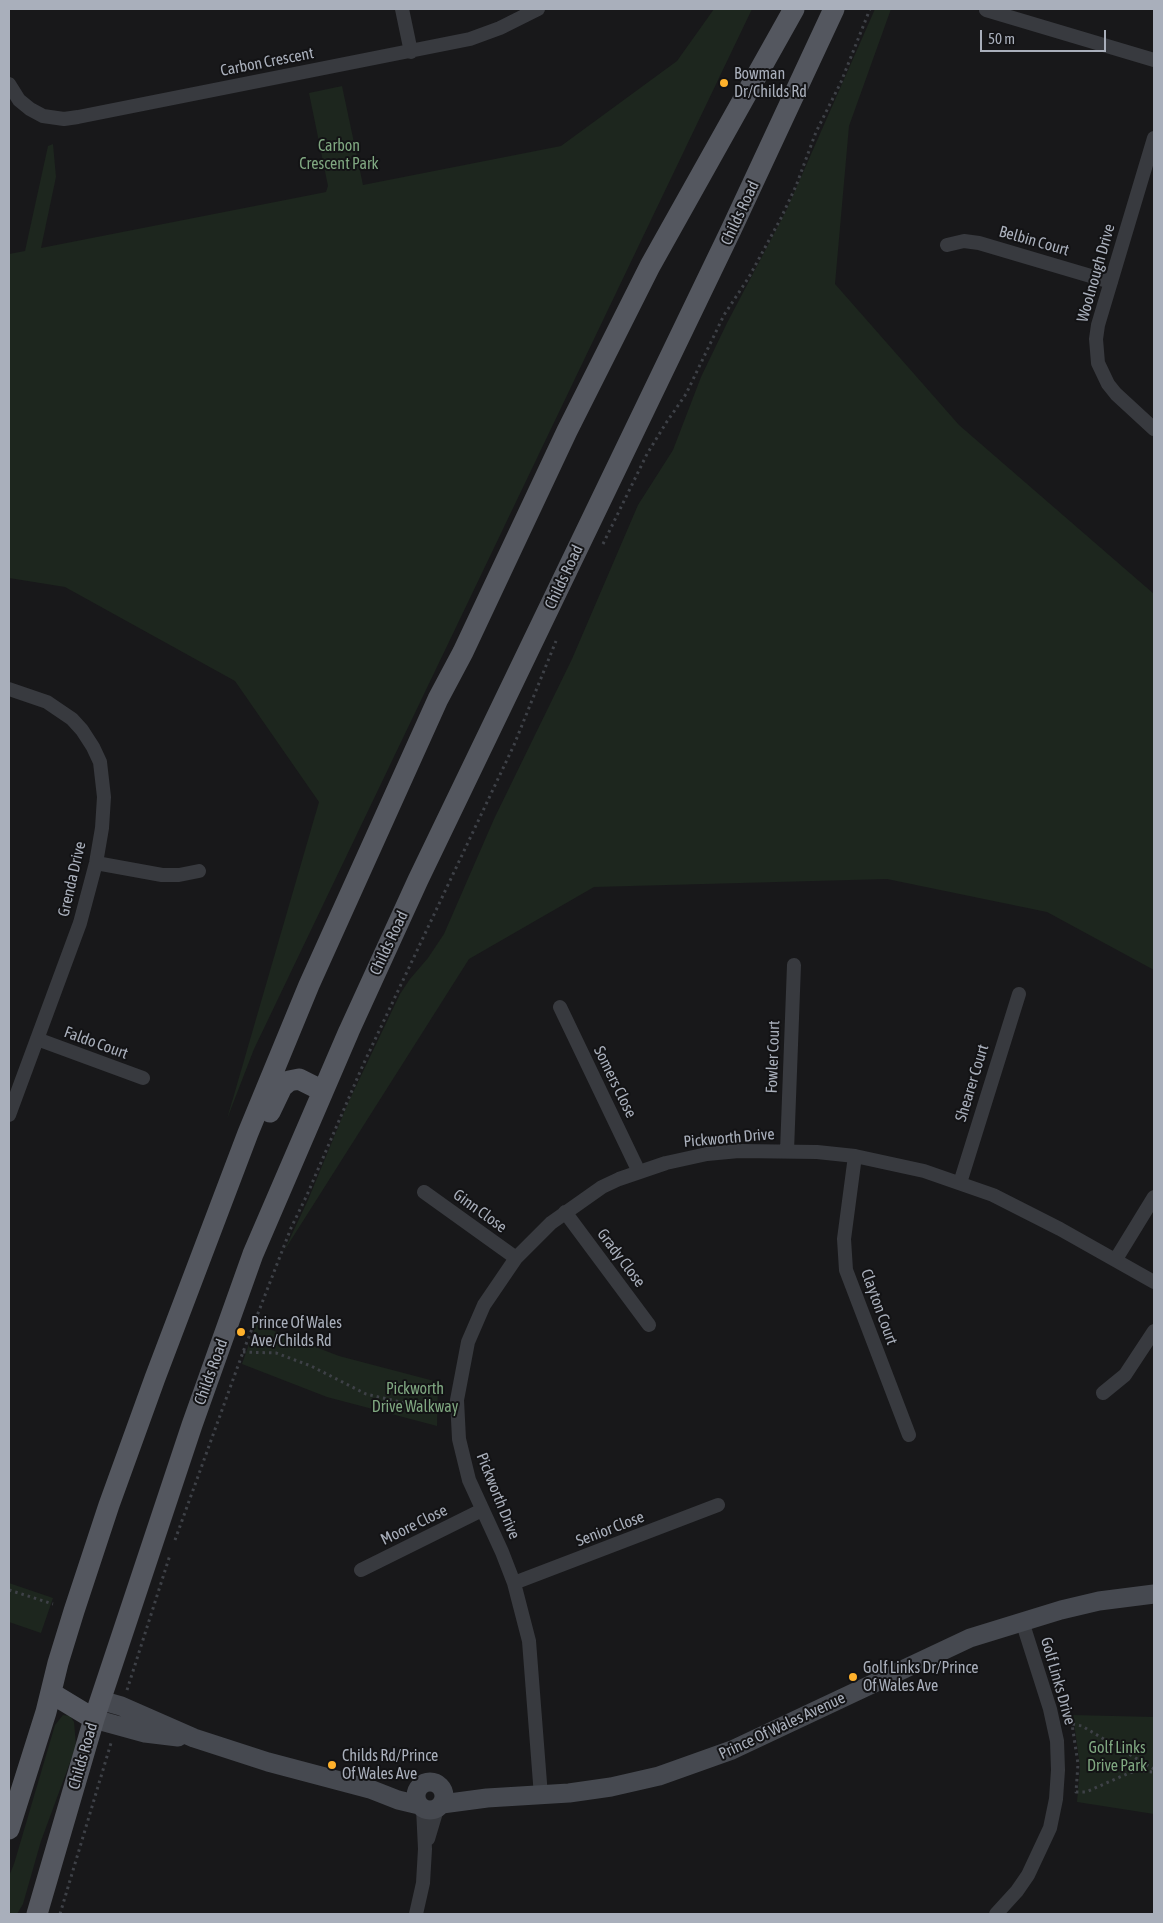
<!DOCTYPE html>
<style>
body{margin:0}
#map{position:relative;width:1163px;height:1923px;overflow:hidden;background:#18181a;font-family:"Asap Condensed",sans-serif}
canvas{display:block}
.frame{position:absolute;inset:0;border:10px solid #a9afbb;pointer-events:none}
.scale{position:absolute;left:980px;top:30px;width:126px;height:22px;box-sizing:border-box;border:2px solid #a9afbb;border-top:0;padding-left:6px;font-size:15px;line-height:18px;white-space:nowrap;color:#a9afbb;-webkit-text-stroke:4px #131315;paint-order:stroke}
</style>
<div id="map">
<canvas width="1163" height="1923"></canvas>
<div class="frame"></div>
<div class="scale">50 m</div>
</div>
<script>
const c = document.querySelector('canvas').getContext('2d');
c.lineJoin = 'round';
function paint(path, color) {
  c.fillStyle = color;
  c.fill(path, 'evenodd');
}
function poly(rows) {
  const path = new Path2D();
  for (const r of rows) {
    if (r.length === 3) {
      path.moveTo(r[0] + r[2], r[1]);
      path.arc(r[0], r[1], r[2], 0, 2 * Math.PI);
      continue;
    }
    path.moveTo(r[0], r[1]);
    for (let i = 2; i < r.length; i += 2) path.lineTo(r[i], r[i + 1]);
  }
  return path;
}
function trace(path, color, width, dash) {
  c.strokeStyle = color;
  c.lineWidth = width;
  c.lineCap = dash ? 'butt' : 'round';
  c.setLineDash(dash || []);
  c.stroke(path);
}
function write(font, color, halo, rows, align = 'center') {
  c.font = font + ' "Asap Condensed",sans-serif';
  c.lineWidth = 4;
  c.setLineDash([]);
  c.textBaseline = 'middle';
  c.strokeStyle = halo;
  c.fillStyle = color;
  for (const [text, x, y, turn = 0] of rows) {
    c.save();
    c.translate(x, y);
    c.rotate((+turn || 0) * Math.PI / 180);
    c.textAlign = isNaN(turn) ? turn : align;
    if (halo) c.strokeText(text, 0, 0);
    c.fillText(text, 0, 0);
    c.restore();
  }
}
paint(poly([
 [714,9,752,9,254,1049,227,1119,319,802,235,681,65,587,9,578,9,254,25,251,48,146,53,144,56,177,41,248,326,192,328,186,309,93,342,86,363,185,561,146,677,61],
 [875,9,891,9,849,126,835,284,959,425,1154,594,1154,970,1047,912,887,879,594,887,469,959,284,1251,308,1200,348,1103,400,994,410,979,428,958,444,934,494,819,572,659,638,505,673,450,701,377,727,323,786,211],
 [256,1324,339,1356,438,1382,437,1426,327,1397,242,1364],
 [9,1583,53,1598,41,1633,9,1622],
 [63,1715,70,1716,74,1722,76,1746,41,1841,23,1904,17,1914,9,1914,9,1876,14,1864,55,1725],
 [1073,1715,1154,1717,1154,1814,1077,1802,1080,1767]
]), '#1d261e');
trace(poly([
 [603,544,647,454,666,423,686,394,724,315,749,277,781,218,796,186,816,132,841,82,870,9],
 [243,1352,276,1353,311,1366,366,1394,438,1411],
 [175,1540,243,1352,291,1228,307,1195,363,1065,514,745,556,641],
 [9,1590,53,1604],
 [127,1690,170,1555],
 [1154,1769,1082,1726,1072,1724,1078,1764,1076,1792,1086,1792,1129,1773,1138,1771,1154,1772],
 [60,1914,111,1743]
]), '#3e4147', 3, [2.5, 4]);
trace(poly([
 [402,9,411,52],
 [986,10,1154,60],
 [9,84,19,100,30,109,43,116,64,119,78,117,470,39,500,28,538,9],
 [1154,138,1098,325,1096,339,1098,363,1108,384,1116,394,1154,429],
 [947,245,964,241,979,243,1111,282],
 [9,689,47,702,72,719,82,730,93,747,100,762,104,797,102,828,96,863,80,923,9,1115],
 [96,863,162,875,179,875,199,871],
 [560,1007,639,1172],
 [37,1039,143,1078],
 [787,1151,794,965],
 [855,1156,844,1239,846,1270,909,1435],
 [960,1183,1019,994],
 [424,1192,516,1258],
 [565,1212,649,1325],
 [1116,1259,1154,1197],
 [1103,1393,1125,1375,1154,1331],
 [361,1570,482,1510],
 [514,1583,718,1505],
 [541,1796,529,1641,514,1583,502,1552,469,1480,459,1439,457,1400,468,1342,484,1305,516,1258,551,1223,602,1187,619,1179,666,1163,707,1154,739,1151,817,1152,855,1156,924,1171,993,1195,1060,1229,1154,1282],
 [428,1839,437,1809],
 [416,1914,423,1883,425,1849,423,1808],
 [996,1914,1017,1891,1028,1875,1050,1828,1056,1799,1058,1770,1057,1741,1050,1709,1022,1621]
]), '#383a3f', 14);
trace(poly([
 [100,1700,121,1706,194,1738,268,1762,370,1789,398,1800,419,1805],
 [94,1719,145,1733,178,1737],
 [430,1796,14],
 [442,1804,487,1798,569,1793,611,1787,659,1776,732,1750,970,1638,1061,1610,1099,1601,1154,1594]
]), '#464950', 19);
trace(poly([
 [270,1112,282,1087,289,1081,299,1079,323,1091],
 [51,1693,94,1719],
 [9,1829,46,1712,58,1663,74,1611,109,1505,155,1378,248,1133,309,985,438,699,463,652,567,431,650,266,794,9],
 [37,1914,94,1719,192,1425,253,1254,349,1031,418,880,731,230,834,9]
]), '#54575f', 21);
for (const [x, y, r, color] of [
 [724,83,5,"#ffb12b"],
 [241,1332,5,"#ffb12b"],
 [853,1677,5,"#ffb12b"],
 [332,1765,5,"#ffb12b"]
]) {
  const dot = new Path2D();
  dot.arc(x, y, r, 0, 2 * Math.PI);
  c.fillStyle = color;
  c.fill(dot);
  trace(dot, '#131315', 2);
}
write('16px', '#a9afbb', '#131315', [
 ["Carbon Crescent",267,62,-11],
 ["Childs Road",740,213,-65],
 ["Belbin Court",1034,241,16],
 ["Woolnough Drive",1096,273,-74],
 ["Childs Road",564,577,-65],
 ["Grenda Drive",72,879,-77],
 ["Childs Road",389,943,-65],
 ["Faldo Court",96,1043,20],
 ["Fowler Court",773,1057,-88],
 ["Somers Close",615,1082,64],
 ["Shearer Court",972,1083,-73],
 ["Pickworth Drive",729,1138,-5],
 ["Ginn Close",480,1211,36],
 ["Grady Close",621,1258,53],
 ["Clayton Court",879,1307,70],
 ["Childs Road",211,1372,-70],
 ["Pickworth Drive",498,1496,68],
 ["Moore Close",414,1525,-26],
 ["Senior Close",610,1529,-21],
 ["Golf Links Drive",1058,1681,74],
 ["Prince Of Wales Avenue",782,1726,-25],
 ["Childs Road",83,1756,-74]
]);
write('16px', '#a9afbb', '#131315', [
 ["Bowman",734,74],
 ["Dr/Childs Rd",734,92],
 ["Prince Of Wales",251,1323],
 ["Ave/Childs Rd",251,1341],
 ["Golf Links Dr/Prince",863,1668],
 ["Of Wales Ave",863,1686],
 ["Childs Rd/Prince",342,1756],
 ["Of Wales Ave",342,1774]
], 'left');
write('16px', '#7fa780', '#131315', [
 ["Carbon",339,146],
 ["Crescent Park",339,164],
 ["Pickworth",415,1389],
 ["Drive Walkway",415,1407],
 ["Golf Links",1117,1748],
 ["Drive Park",1117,1766]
]);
</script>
